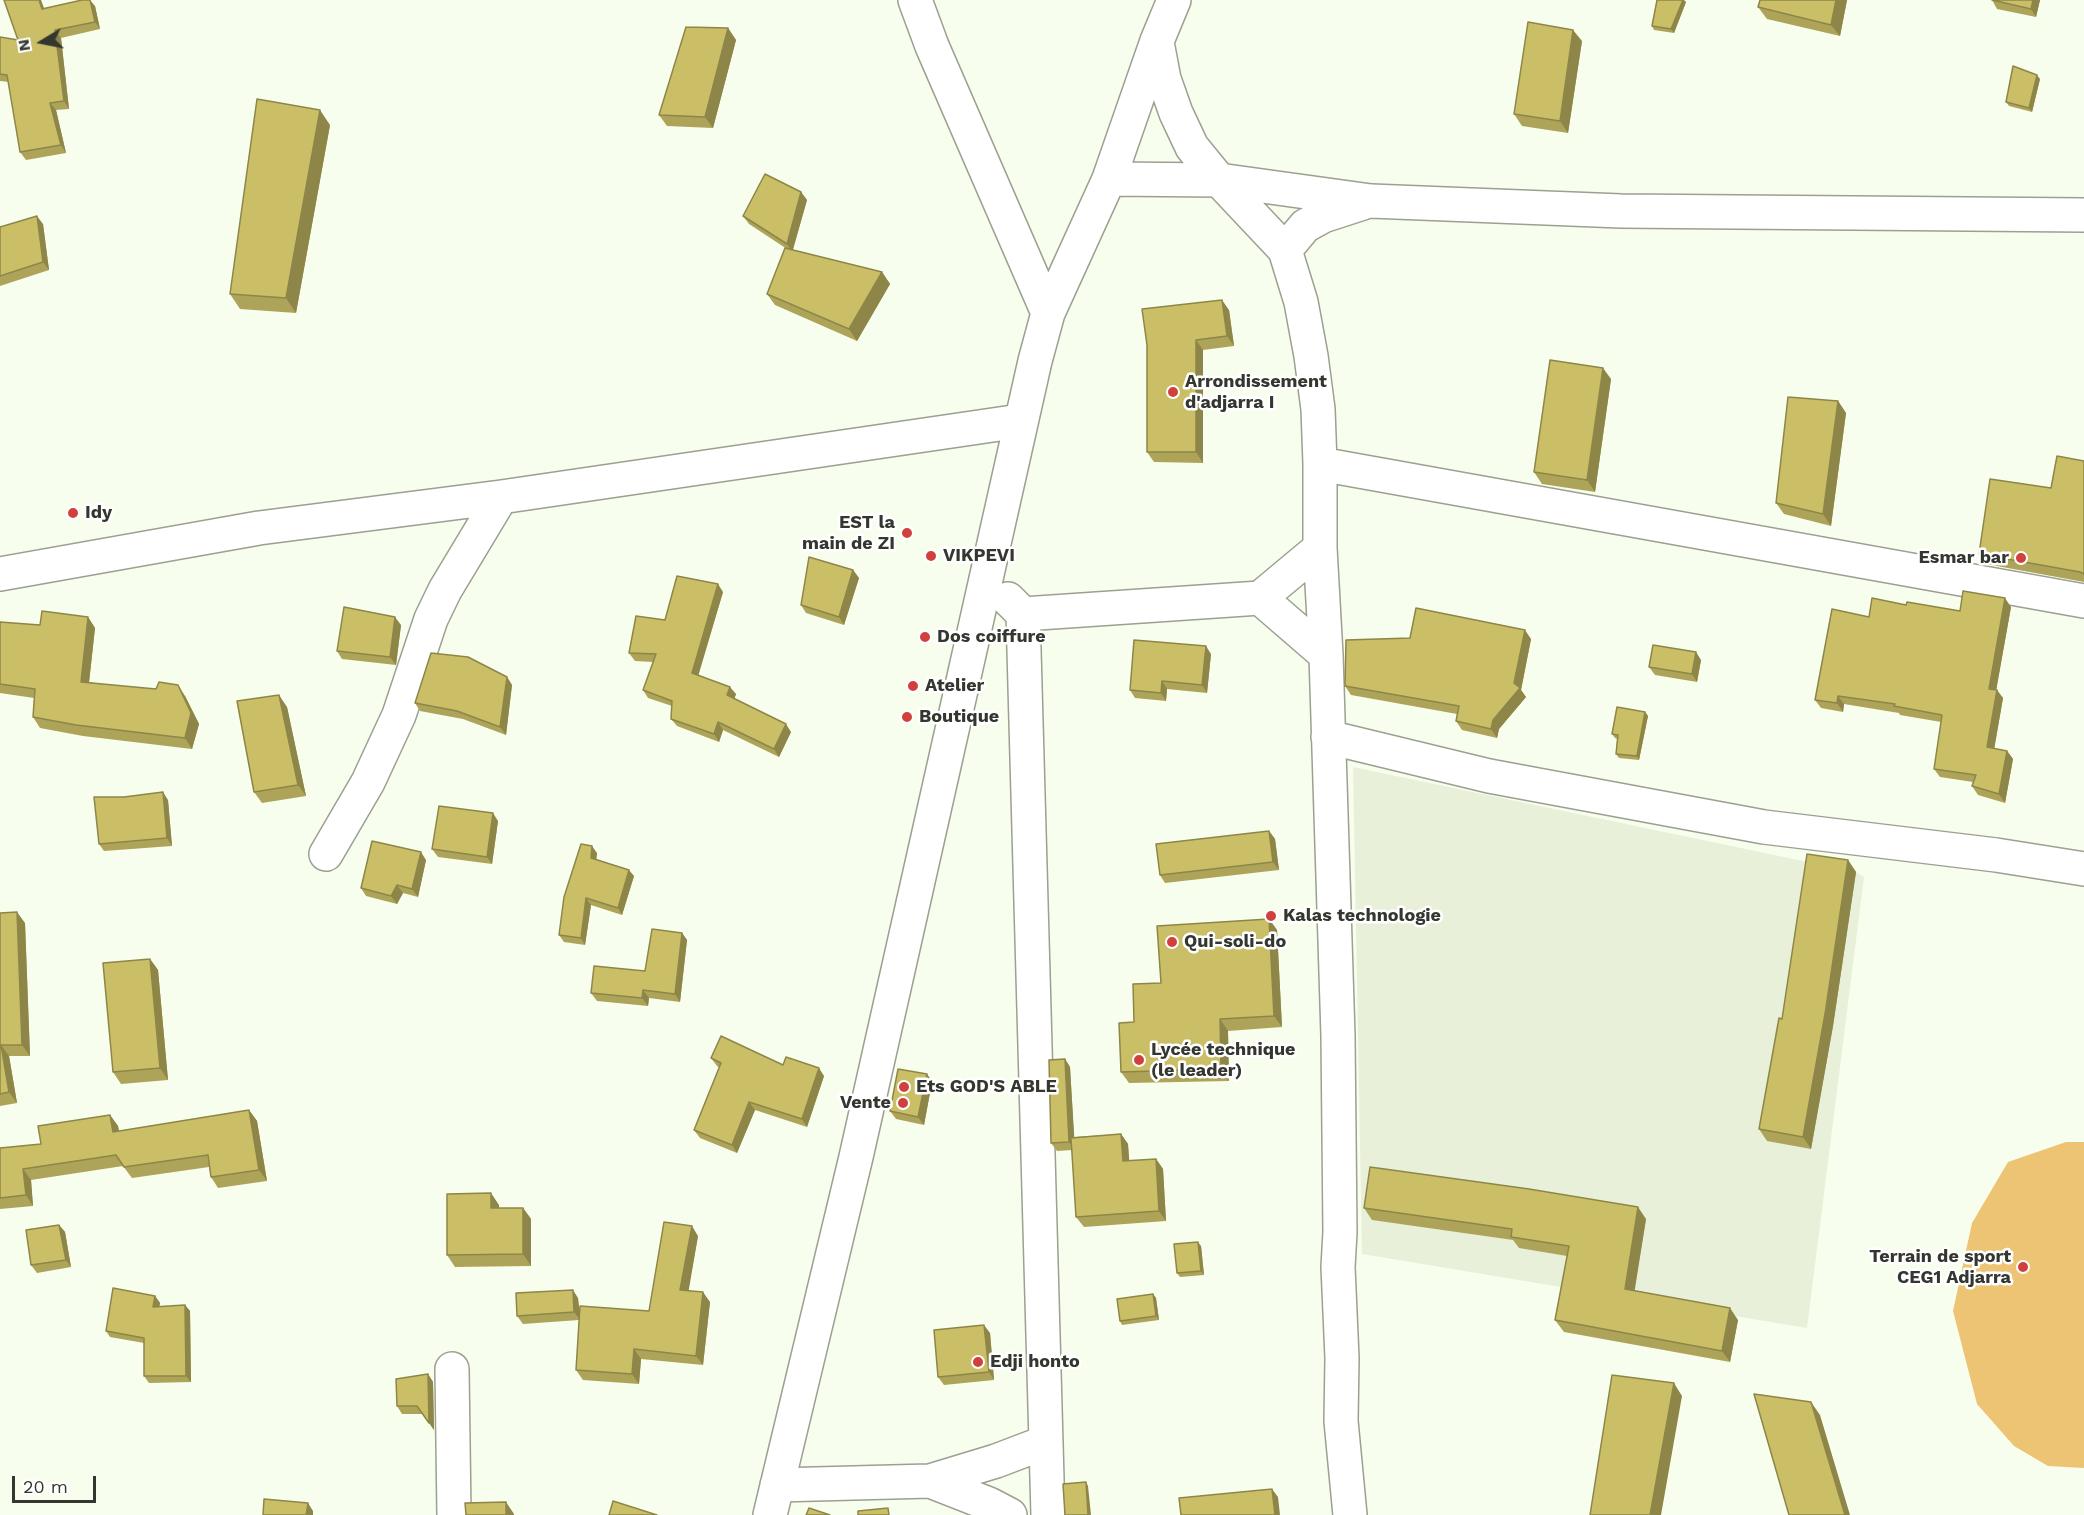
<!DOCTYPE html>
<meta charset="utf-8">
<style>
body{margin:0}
#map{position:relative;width:2084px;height:1515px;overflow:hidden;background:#f8feed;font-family:"Work Sans",sans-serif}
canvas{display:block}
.north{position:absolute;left:12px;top:12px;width:60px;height:60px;-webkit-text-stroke:4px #fff;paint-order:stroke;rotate:260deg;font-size:16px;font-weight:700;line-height:24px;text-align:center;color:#343630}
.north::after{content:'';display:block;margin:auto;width:21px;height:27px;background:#343630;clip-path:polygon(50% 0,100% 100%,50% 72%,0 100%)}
.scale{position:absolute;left:12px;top:1476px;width:84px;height:27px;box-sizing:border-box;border:3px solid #343630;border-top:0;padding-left:8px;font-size:18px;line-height:21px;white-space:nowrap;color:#343630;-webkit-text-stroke:4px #fff;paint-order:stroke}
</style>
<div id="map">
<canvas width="2084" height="1515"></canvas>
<div class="north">N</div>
<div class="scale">20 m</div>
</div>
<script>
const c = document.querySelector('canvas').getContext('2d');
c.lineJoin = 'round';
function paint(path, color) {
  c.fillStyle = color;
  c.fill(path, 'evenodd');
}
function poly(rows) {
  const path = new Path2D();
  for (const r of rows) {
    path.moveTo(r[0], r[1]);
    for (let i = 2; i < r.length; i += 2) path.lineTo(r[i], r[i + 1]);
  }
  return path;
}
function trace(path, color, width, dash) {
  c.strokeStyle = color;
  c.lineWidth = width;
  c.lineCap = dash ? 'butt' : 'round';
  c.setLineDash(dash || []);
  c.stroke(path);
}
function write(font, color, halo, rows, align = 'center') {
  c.font = font + ' "Work Sans",sans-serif';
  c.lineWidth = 5;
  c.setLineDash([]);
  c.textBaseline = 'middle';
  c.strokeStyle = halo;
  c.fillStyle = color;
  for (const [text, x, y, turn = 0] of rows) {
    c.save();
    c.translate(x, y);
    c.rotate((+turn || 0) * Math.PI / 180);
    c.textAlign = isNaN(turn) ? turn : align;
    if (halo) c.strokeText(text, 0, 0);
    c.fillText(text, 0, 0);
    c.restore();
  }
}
paint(poly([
 [1353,767,1856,872,1864,877,1807,1328,1362,1254]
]), '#e9f0da');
paint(poly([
 [2066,1142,2084,1142,2084,1468,2048,1466,2014,1446,1977,1404,1953,1311,1972,1223,2008,1162]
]), '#ecc474');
const minor = poly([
 [915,0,932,46,1048,313],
 [1157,42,1164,79,1176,113,1192,147,1219,180,1285,250,1301,302,1311,356,1318,409,1320,464,1320,548,1326,655,1338,1036,1340,1232,1338,1267,1342,1358,1341,1421,1350,1515],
 [1109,179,1219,180,1371,201,1621,211,2084,215],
 [1285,250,1305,226,1323,216,1363,203],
 [1320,464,2084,601],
 [0,574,259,528,501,497,1020,421],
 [1260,598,1326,655],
 [1008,599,1023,614,1260,598,1320,548],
 [1023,614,1048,1515],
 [1328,737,1489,776,1764,827,1996,855,2084,869],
 [326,854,368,782,399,715,431,619,445,590,501,497],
 [452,1369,454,1515],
 [930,1481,996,1461,1046,1442],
 [777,1485,930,1481,989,1504,1010,1515],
 [770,1515,856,1157,1035,361,1048,313,1109,179,1157,41,1174,0]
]);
trace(minor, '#9ba091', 36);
trace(minor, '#fff', 33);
paint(poly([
 [1760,0,1847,0,1840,36,1767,19,1758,7],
 [1992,0,2040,0,2036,17,1997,9],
 [1686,2,1674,33,1654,30,1652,26],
 [95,6,100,29,61,38,69,109,56,110,66,153,26,160,20,152,9,82,0,81,0,37,18,40,44,8],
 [728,28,736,40,713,128,667,126,659,115],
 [1582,41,1568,133,1522,126,1514,114],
 [2040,79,2032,112,2009,106,2006,102],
 [330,125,296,313,240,309,230,294],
 [801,192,807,200,793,250,882,272,890,284,857,341,775,305,767,294,787,249,749,224,743,216],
 [43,224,49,270,0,286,0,227],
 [1229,310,1234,346,1203,350,1203,463,1154,462,1147,452,1147,345],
 [1611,379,1595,492,1542,484,1534,472],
 [1838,401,1846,413,1831,526,1784,514,1776,503],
 [2084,461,2084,582,1986,564,1979,554,2051,488],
 [853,570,859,578,844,625,806,613,801,605],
 [723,592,698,675,736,694,734,699,791,732,779,757,723,730,719,742,677,726,671,719,672,706,648,698,643,690,653,662,635,661,629,653,665,620],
 [1906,605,1960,611,2011,607,1996,690,2003,698,1994,749,2007,751,2013,759,2005,803,1978,795,1972,786,1973,782,1940,777,1934,769,1941,722,1900,715,1899,713,1844,704,1843,712,1821,708,1815,700,1869,617],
 [88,617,95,628,89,682,185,696,199,724,192,749,83,736,40,728,33,717,34,698,0,693,0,622,40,625],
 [401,625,396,665,342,659,337,651],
 [1531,639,1521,690,1526,697,1499,729,1497,738,1462,730,1456,721,1457,714,1351,695,1345,686],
 [1211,654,1207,693,1167,689,1166,701,1135,698,1130,690],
 [1701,660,1697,682,1655,675,1649,667],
 [507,677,512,685,506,735,463,719,420,711,415,703],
 [287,707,306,796,262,803,254,792],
 [1645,712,1648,716,1639,760,1619,758,1616,754,1617,739,1615,738,1612,734],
 [168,800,172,846,104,851,99,844],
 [498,821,492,864,438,857,432,849],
 [1269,831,1275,839,1279,870,1165,883,1160,875],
 [597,853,596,859,634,876,622,915,591,905,585,945,564,942,559,935],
 [426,860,418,897,403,893,397,904,366,896,361,888],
 [1848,860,1856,872,1833,1026,1811,1149,1767,1141,1759,1129,1782,1019],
 [0,913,25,923,30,1056,9,1056,17,1103,0,1106],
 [1269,919,1277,930,1282,1027,1228,1031,1229,1081,1129,1083,1121,1072,1134,1022,1161,983],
 [682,933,687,940,680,1002,649,998,648,1006,597,1001,591,993,645,971],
 [150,959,158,970,168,1080,121,1084,113,1072],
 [711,1058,783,1065,824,1076,807,1127,755,1110,737,1153,700,1138,694,1130,720,1068,717,1066],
 [1065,1059,1070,1067,1074,1137,1121,1134,1128,1144,1129,1161,1156,1159,1163,1169,1166,1221,1084,1227,1076,1217,1072,1150,1057,1151,1051,1143],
 [927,1074,932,1082,924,1125,896,1119,890,1111],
 [249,1110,257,1121,267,1181,218,1188,211,1177,209,1167,132,1178,123,1166,31,1180,33,1206,0,1209,0,1148,41,1144,110,1115,118,1126,119,1131],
 [499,1205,499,1208,523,1208,531,1219,531,1266,455,1267,447,1255],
 [1364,1208,1646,1219,1634,1291,1738,1320,1730,1362,1564,1332,1555,1320,1567,1256,1519,1248,1513,1240,1372,1220],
 [59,1225,65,1232,71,1267,37,1273,31,1265],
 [698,1236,688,1291,710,1302,703,1365,641,1359,639,1384,583,1380,576,1370,579,1320,523,1324,517,1316,578,1298,580,1314,649,1311],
 [1201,1246,1204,1275,1180,1277,1177,1273],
 [1153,1294,1156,1298,1159,1320,1122,1325,1120,1321],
 [155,1296,160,1303,159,1307,185,1305,190,1311,191,1382,149,1383,144,1376,144,1343,110,1337,106,1331],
 [990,1333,994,1380,944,1385,938,1377],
 [428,1374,433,1382,434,1430,423,1414,402,1414,397,1406]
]), '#aea459');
paint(poly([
 [39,0,41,0,47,16,42,9],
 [90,0,95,6,100,29,95,22],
 [1683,0,1684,0,1686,2,1674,33,1671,29],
 [1836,0,1847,0,1840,36,1831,25],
 [2033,0,2040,0,2036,17,2031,9],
 [728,28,736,40,713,128,705,117],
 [55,30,61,38,69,109,64,101],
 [1573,30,1582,41,1568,133,1560,121],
 [2037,75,2040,79,2032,112,2029,108],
 [50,103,56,110,66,153,61,145],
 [320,110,330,125,296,313,286,298],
 [801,192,807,200,792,252,787,244],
 [37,216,43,224,49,270,43,262],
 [882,272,890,284,857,341,849,329],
 [1222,300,1229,310,1234,346,1227,336],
 [1196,340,1203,350,1203,463,1196,452],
 [1603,368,1611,379,1595,492,1587,480],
 [1838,401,1846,413,1831,526,1823,514],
 [853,570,859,578,844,625,839,617],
 [718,584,723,592,697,680,692,673],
 [2005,598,2011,607,1995,697,1989,689],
 [88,617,95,628,88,692,81,682],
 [395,617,401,625,396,665,390,657],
 [1525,630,1531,639,1521,690,1526,697,1499,729,1497,738,1491,729,1493,720,1514,683],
 [1206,646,1211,654,1207,693,1202,685],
 [1696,652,1701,660,1697,682,1692,674],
 [507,677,512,685,506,735,500,727],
 [1162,681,1167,689,1166,701,1161,693],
 [178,685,185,696,199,724,192,749,185,738],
 [730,687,736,694,733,703,727,695],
 [1997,690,2003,698,1993,756,1987,747],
 [279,695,287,707,306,796,298,785],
 [1838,696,1844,704,1843,712,1837,703],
 [1645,712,1648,716,1639,760,1637,756],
 [718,722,723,730,719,742,714,734],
 [786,724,791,732,779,757,774,749],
 [2007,751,2013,759,2005,803,1999,794],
 [163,792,168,800,172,846,167,838],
 [493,813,498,821,492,864,487,857],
 [1269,831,1275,839,1279,870,1273,862],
 [592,846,597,853,596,864,591,858],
 [421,852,426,860,418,897,412,889],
 [1848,860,1856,872,1833,1026,1811,1149,1803,1137],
 [629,870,634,876,622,915,618,908],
 [397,885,403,893,397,904,391,896],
 [586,898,591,905,585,945,581,938],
 [17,912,25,923,30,1056,22,1045],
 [1269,919,1277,930,1282,1027,1274,1016],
 [682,933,687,940,680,1002,675,994],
 [150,959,158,970,168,1080,160,1068],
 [643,990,649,998,648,1006,642,998],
 [1220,1019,1228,1031,1229,1081,1221,1069],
 [1,1045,9,1056,17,1103,9,1092],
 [1065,1059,1070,1067,1075,1150,1069,1142],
 [819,1068,824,1076,807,1127,802,1119],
 [927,1074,932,1082,924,1125,918,1117],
 [749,1102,755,1110,737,1153,732,1145],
 [249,1110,257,1121,267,1181,259,1170],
 [110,1115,118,1126,121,1143,113,1132],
 [1121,1134,1128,1144,1130,1171,1123,1161],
 [1156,1159,1163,1169,1166,1221,1159,1211],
 [23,1169,31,1180,33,1206,26,1195],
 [491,1193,499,1205,499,1220,491,1208],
 [1638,1207,1646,1219,1633,1301,1625,1289],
 [523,1208,531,1219,531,1266,523,1254],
 [59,1225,65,1232,71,1267,66,1260],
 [692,1226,698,1236,687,1300,680,1290],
 [1198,1242,1201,1246,1204,1275,1201,1271],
 [573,1290,578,1298,580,1320,574,1312],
 [703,1292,710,1302,703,1365,696,1356],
 [1153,1294,1156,1298,1159,1320,1156,1316],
 [155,1296,160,1303,158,1313,153,1307],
 [185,1305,190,1311,191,1382,186,1376],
 [1730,1308,1738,1320,1730,1362,1722,1351],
 [984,1325,990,1333,994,1380,989,1372],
 [634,1349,641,1359,639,1384,632,1374],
 [428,1374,433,1382,434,1430,429,1423],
 [1674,1383,1682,1396,1661,1515,1650,1515],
 [1811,1402,1820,1415,1850,1515,1845,1515],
 [1086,1482,1088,1486,1091,1515,1088,1515],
 [1272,1489,1278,1497,1280,1515,1275,1515],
 [506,1502,514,1514,514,1515,506,1515],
 [308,1503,313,1511,313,1515,306,1515]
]), '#8d8648');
const building = poly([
 [4,0,39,0,42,9,82,0,90,0,95,22,55,30,64,101,50,103,61,145,20,152,7,75,0,74,0,37,18,40,4,0],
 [1657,0,1683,0,1671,29,1652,26,1657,0],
 [1760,0,1836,0,1831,25,1758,7,1760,0],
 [1992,0,2033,0,2031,9,1992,0],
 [1528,22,1573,30,1560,121,1514,114,1528,22],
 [686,27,728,28,705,117,659,115,686,27],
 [2013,66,2037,75,2029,108,2006,102,2013,66],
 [257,99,320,110,286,298,230,294,257,99],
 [765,174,801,192,787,244,743,216,765,174],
 [37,216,43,262,0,276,0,227,37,216],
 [785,248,882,272,849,329,767,294,785,248],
 [1222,300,1227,336,1196,340,1196,452,1147,452,1147,345,1142,309,1222,300],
 [1550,360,1603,368,1587,480,1534,472,1550,360],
 [1788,397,1838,401,1823,514,1776,503,1788,397],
 [2057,456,2084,461,2084,574,2080,572,1979,554,1990,479,2051,488,2057,456],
 [809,557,853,570,839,617,801,605,809,557],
 [677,576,718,584,692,673,730,687,727,695,786,724,774,749,718,722,714,734,671,719,672,701,643,690,656,654,629,653,636,616,665,620,677,576],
 [1963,591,2005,598,1989,689,1997,690,1987,747,2007,751,1999,794,1972,786,1976,775,1934,769,1942,715,1894,706,1895,704,1838,696,1837,703,1815,700,1832,609,1869,617,1872,598,1906,605,1907,602,1960,611,1963,591],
 [344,607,395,617,390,657,337,651,344,607],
 [1416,608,1525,630,1514,683,1520,688,1493,720,1491,729,1456,721,1459,706,1345,686,1346,640,1410,638,1416,608],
 [42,611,88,617,81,682,156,689,159,682,178,685,191,713,185,738,76,725,33,717,35,689,0,684,0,622,40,625,42,611],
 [1134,640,1206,646,1202,685,1162,681,1161,693,1130,690,1134,640],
 [1653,645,1696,652,1692,674,1649,667,1653,645],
 [431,653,468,657,507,677,500,727,457,711,415,703,431,653],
 [279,695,298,785,254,792,237,701,279,695],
 [1617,707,1645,712,1637,756,1616,754,1618,735,1612,734,1617,707],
 [163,792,167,838,99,844,94,797,124,797,163,792],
 [439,806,493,813,487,857,432,849,439,806],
 [1269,831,1273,862,1160,875,1156,844,1269,831],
 [372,841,421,852,412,889,397,885,391,896,361,888,372,841],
 [581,844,592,846,591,858,629,870,618,908,586,898,581,938,559,935,564,897,581,844],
 [1807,854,1848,860,1825,1014,1803,1137,1759,1129,1779,1018,1782,1019,1807,854],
 [17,912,22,1045,1,1045,9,1092,0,1094,0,913,17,912],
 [1269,919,1274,1016,1220,1019,1221,1069,1121,1072,1119,1023,1134,1022,1133,984,1161,983,1157,926,1269,919],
 [652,929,682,933,675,994,643,990,642,998,591,993,594,966,645,971,652,929],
 [150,959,160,1068,113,1072,103,963,150,959],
 [721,1036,783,1065,786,1057,819,1068,802,1119,749,1102,732,1145,694,1130,721,1063,711,1058,721,1036],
 [1065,1059,1069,1142,1051,1143,1049,1060,1065,1059],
 [898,1069,927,1074,918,1117,890,1111,898,1069],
 [249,1110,259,1170,211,1177,208,1155,124,1167,116,1155,23,1169,26,1195,0,1198,0,1148,41,1144,38,1126,110,1115,113,1132,249,1110],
 [1121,1134,1123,1161,1156,1159,1159,1211,1076,1217,1071,1138,1121,1134],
 [1370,1167,1529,1189,1638,1207,1625,1289,1730,1308,1722,1351,1555,1320,1569,1246,1511,1237,1512,1229,1364,1208,1370,1167],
 [491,1193,491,1208,523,1208,523,1254,447,1255,447,1194,491,1193],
 [664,1222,692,1226,680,1290,703,1292,696,1356,634,1349,632,1374,576,1370,580,1306,649,1311,664,1222],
 [59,1225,66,1260,31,1265,26,1230,59,1225],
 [1198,1242,1201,1271,1177,1273,1174,1244,1198,1242],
 [113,1288,155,1296,153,1307,185,1305,186,1376,144,1376,144,1338,106,1331,113,1288],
 [573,1290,574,1312,517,1316,516,1293,573,1290],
 [1153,1294,1156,1316,1120,1321,1117,1299,1153,1294],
 [984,1325,989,1372,938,1377,934,1330,984,1325],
 [428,1374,429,1423,417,1406,397,1406,396,1379,428,1374],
 [1612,1375,1674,1383,1650,1515,1590,1515,1612,1375],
 [1754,1394,1811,1402,1845,1515,1789,1515,1754,1394],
 [1086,1482,1088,1515,1065,1515,1063,1484,1086,1482],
 [1272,1489,1275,1515,1181,1515,1179,1498,1272,1489],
 [264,1499,308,1503,306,1515,263,1515,264,1499],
 [613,1501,657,1515,609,1515,613,1501],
 [506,1502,506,1515,466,1515,465,1503,506,1502],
 [809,1508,830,1515,806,1515,809,1508],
 [888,1508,889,1515,858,1515,858,1511,888,1508]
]);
paint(building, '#cabf67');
trace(building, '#8d8648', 1.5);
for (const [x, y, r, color] of [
 [1173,392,6,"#d0413d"],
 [73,513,6,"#d0413d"],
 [907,533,6,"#d0413d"],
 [931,556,6,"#d0413d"],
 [2021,558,6,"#d0413d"],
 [925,637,6,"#d0413d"],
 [913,686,6,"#d0413d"],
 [907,717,6,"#d0413d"],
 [1271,916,6,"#d0413d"],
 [1172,942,6,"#d0413d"],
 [1139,1060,6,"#d0413d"],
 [904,1087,6,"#d0413d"],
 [903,1103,6,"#d0413d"],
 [2023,1267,6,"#d0413d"],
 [978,1362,6,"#d0413d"]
]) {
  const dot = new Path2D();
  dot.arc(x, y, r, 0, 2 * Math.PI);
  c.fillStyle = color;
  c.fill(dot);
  trace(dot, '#fff', 2);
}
write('bold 18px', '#343630', '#fff', [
 ["Arrondissement",1185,382],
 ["d'adjarra I",1185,403],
 ["Idy",85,513],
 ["EST la",895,523,"right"],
 ["main de ZI",895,544,"right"],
 ["VIKPEVI",943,556],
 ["Esmar bar",2009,558,"right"],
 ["Dos coiffure",937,637],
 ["Atelier",925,686],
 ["Boutique",919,717],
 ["Kalas technologie",1283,916],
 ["Qui-soli-do",1184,942],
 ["Lycée technique",1151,1050],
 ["(le leader)",1151,1071],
 ["Ets GOD'S ABLE",916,1087],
 ["Vente",891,1103,"right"],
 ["Terrain de sport",2011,1257,"right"],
 ["CEG1 Adjarra",2011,1278,"right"],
 ["Edji honto",990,1362]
], 'left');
</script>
